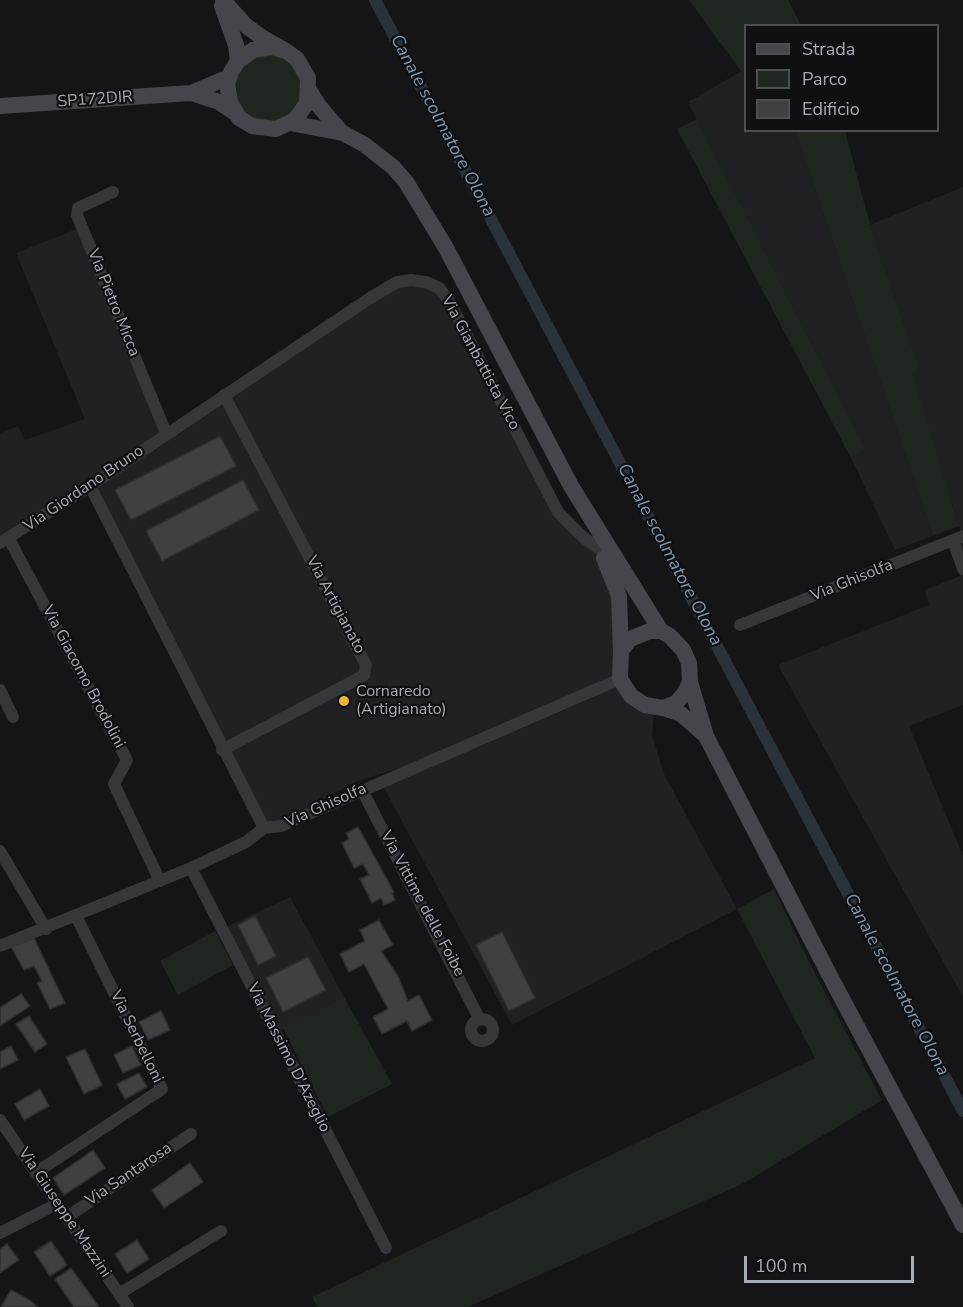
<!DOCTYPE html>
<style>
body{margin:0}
#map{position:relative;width:963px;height:1307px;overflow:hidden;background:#151517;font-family:"Nunito Sans",sans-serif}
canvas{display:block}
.legend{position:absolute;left:744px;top:24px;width:195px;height:108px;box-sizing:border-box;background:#101012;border:2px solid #4c4e54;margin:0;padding:8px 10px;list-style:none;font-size:18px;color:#a7abb6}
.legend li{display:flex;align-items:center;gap:12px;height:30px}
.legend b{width:30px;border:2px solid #4c4e54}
.scale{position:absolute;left:744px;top:1256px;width:170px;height:27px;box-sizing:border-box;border:3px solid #a7abb6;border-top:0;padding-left:8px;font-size:18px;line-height:21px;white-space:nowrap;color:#a7abb6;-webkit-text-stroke:4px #101012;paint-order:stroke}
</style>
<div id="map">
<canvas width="963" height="1307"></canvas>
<ul class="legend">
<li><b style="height:8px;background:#44464b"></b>Strada</li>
<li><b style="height:16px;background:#1f2620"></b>Parco</li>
<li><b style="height:16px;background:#3f4044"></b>Edificio</li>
</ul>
<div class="scale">100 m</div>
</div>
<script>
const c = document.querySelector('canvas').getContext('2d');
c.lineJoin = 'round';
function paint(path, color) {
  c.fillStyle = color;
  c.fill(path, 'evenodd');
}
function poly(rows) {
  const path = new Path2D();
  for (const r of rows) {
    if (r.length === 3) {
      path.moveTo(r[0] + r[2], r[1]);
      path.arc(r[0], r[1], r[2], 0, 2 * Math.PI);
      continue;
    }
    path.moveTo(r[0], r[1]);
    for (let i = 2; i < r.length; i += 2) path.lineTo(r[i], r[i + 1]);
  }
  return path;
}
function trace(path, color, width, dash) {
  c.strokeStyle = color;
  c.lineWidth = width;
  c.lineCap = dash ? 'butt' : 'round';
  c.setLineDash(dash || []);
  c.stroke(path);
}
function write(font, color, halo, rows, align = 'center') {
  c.font = font + ' "Nunito Sans",sans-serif';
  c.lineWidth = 4.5;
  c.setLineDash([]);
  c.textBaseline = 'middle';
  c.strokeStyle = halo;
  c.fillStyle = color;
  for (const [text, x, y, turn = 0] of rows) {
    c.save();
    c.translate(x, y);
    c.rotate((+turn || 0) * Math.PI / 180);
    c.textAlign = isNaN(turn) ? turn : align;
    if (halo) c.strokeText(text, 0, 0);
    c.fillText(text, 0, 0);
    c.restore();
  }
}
paint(poly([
 [745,69,746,130,795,131,933,536,895,550,851,458,866,450,688,102],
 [963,187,963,538,911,373,920,370,870,225],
 [82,227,166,433,397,282,439,288,558,512,592,545,611,572,620,679,421,761,355,782,284,821,264,828,85,488,0,543,0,433,18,426,25,440,85,419,16,253],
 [963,541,963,705,909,726,963,856,963,997,778,665,929,605,925,590,960,576,949,547],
 [617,687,654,714,652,735,664,774,737,909,512,1025,384,788],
 [290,897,344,997,277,1032,224,928]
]), '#212124');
paint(poly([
 [689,0,788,0,801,25,746,26,745,69,741,71],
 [268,88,34],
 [697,119,866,450,851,458,677,129],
 [795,131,845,131,870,225,920,370,912,373,959,526,933,536],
 [774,889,808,960,882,1100,742,1184,468,1307,318,1307,312,1297,815,1058,737,909],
 [215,931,233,965,178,995,160,961],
 [344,997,392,1084,328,1117,283,1028]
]), '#1f2620');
trace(poly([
 [375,0,963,1111]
]), '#2b333a', 12);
const building = poly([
 [220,436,236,466,131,520,115,490,220,436],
 [243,480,259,510,162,561,146,531,243,480],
 [358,827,394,892,392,893,395,900,384,905,381,898,372,903,360,879,369,875,363,864,354,868,342,843,349,839,346,833,358,827],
 [255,916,276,956,258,965,238,925,255,916],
 [379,920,393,945,381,951,398,976,408,1001,419,995,432,1020,412,1031,407,1021,382,1034,373,1017,388,1009,364,964,349,972,340,954,365,941,360,930,379,920],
 [502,932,535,998,509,1011,476,945,502,932],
 [34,938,65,1003,50,1009,37,983,42,981,34,966,24,970,11,947,34,938],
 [308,957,326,990,283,1012,266,978,308,957],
 [21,994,30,1006,0,1026,0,1008,21,994],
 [161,1011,170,1030,148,1040,139,1022,161,1011],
 [29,1016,47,1044,35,1052,16,1024,29,1016],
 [11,1046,18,1060,0,1069,0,1052,11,1046],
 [132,1046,141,1065,123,1073,114,1055,132,1046],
 [85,1049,102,1085,84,1094,66,1057,85,1049],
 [139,1073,147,1087,125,1099,117,1084,139,1073],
 [40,1089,49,1106,24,1120,15,1104,40,1089],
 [93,1150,105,1168,64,1195,53,1178,93,1150],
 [190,1163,203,1182,164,1208,152,1190,190,1163],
 [137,1240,149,1259,127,1273,115,1254,137,1240],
 [51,1241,67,1265,50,1276,34,1252,51,1241],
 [7,1244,19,1260,0,1273,0,1249,7,1244],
 [71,1268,99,1307,74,1307,55,1279,71,1268],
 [11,1290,28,1299,38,1307,1,1307,11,1290]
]);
paint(building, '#3f4044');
trace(building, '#2f2f33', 1.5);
trace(poly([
 [113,192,78,208,77,215,166,433],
 [90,486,264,828],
 [9,539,127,760,114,784,160,881],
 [953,541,963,569],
 [0,543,90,486,370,298,397,282,411,280,426,282,439,288,448,299,558,512,584,538,600,549],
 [740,625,963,536],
 [0,690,13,717],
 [222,750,359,678,364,675,366,665,224,395],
 [362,790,480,1020],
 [0,851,46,929],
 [191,868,386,1248],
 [0,946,191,868,246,842,264,828,281,826,620,679],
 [482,1030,11],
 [0,1120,128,1307],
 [37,1172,162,1089,76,916],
 [67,1217,191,1134],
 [0,1233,57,1204],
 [119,1294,221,1231]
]), '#36373b', 12);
trace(poly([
 [223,0,245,25,263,38,286,51,297,59,308,78,307,103,295,120,276,129,252,126,239,118,230,102,227,84,231,72,238,61,253,50,272,47,286,51],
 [222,6,236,45,238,61],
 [309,90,319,106,342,133],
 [191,93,219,102,235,113],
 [0,106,191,93,229,77],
 [290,123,343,133,365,145,393,167,406,182,446,248,571,486,661,631],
 [604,558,619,596,621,651],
 [650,631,661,631,670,636,683,650,689,663,690,682,684,694,676,703,663,708,645,705,631,696,620,679,621,651,630,639,650,631],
 [690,682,706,736,831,978,963,1225],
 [663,708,681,714,705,735]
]), '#44464b', 16);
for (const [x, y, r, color] of [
 [344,701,6,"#ecb438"]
]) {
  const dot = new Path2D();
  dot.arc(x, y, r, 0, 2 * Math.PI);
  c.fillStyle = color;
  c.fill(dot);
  trace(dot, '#101012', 2);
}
write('16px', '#a7abb6', '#101012', [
 ["SP172DIR",95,100,-4],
 ["Via Pietro Micca",113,303,68],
 ["Via Gianbattista Vico",480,363,62],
 ["Via Giordano Bruno",84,489,-34],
 ["Via Ghisolfa",852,581,-22],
 ["Via Artigianato",335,605,62],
 ["Via Giacomo Brodolini",83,677,62],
 ["Via Ghisolfa",326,806,-24],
 ["Via Vittime delle Foibe",422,904,62],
 ["Via Serbelloni",136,1037,64],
 ["Via Massimo D'Azeglio",288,1058,63],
 ["Via Santarosa",129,1175,-34],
 ["Via Giuseppe Mazzini",64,1213,56]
]);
write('16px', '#a7abb6', '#101012', [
 ["Cornaredo",356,692],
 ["(Artigianato)",356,710]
], 'left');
write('italic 18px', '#7f98b0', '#101012', [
 ["Canale scolmatore Olona",442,126,62],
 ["Canale scolmatore Olona",669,555,62],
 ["Canale scolmatore Olona",896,985,62]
]);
</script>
